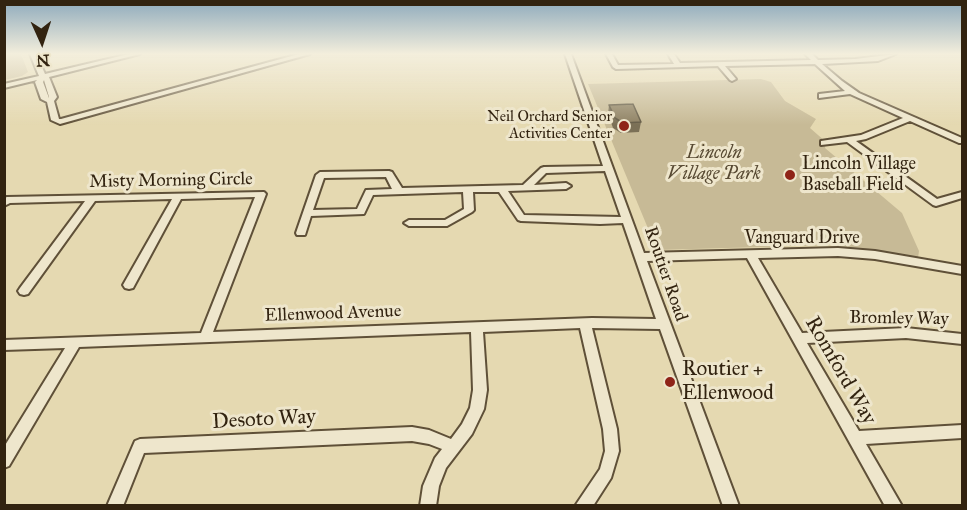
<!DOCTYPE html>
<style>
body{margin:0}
#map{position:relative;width:967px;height:510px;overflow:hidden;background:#e5d9b1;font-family:"IM FELL Great Primer",serif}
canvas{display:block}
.frame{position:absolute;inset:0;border:6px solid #322310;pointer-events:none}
.north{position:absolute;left:12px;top:12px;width:60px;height:60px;-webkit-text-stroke:4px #eee6cc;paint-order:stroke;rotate:177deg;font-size:16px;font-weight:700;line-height:24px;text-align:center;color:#322310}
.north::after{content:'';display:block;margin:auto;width:21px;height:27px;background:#322310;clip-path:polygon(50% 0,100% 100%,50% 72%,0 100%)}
</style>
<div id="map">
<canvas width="967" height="510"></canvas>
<div class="frame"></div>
<div class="north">N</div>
</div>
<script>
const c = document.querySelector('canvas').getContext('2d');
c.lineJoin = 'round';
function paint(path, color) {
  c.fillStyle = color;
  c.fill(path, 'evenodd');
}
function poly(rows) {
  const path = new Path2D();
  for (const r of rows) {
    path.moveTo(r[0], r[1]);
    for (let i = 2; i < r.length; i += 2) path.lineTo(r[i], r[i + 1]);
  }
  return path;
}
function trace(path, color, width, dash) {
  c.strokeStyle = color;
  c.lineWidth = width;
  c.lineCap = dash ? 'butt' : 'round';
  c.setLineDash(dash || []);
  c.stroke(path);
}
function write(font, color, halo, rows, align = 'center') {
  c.font = font + ' "IM FELL Great Primer",serif';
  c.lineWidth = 6;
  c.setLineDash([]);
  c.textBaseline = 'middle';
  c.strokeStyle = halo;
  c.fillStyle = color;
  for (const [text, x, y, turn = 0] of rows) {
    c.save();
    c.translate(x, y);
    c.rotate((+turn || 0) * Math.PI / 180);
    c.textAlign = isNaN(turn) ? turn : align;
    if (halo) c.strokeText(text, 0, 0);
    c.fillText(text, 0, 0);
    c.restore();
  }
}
paint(poly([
 [5,54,21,54,28,72,22,76,5,80],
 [761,79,771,82,785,101,816,119,810,128,826,142,825,148,902,213,919,251,918,258,833,245,657,250,588,84]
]), '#c7ba96');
const minor = poly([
 [30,54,36,54,45,74,129,54,140,54,49,77,57,97,54,101,59,119,61,119,299,54,310,54,60,124,51,120,47,102,41,99,35,82,37,80,4,88,4,84,39,76,30,54],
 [44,80,49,97,49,98,43,82,44,80],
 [565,54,571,54,644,253,838,248,875,251,962,266,962,274,875,259,838,256,758,258,802,333,906,328,962,334,962,344,906,338,807,343,859,431,962,425,962,438,866,444,902,506,885,506,747,258,647,261,739,506,723,506,660,329,592,328,617,429,619,451,611,478,593,506,575,506,600,469,605,451,603,429,580,328,483,332,487,390,484,409,472,434,446,468,439,486,436,506,420,506,423,486,435,458,442,449,429,444,412,441,144,453,123,506,107,506,135,441,140,439,412,427,429,430,451,439,462,424,470,408,473,390,471,332,79,347,9,466,4,468,4,447,65,348,4,350,4,340,201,333,255,197,181,199,133,288,129,289,125,288,123,285,172,199,95,201,28,294,24,295,20,294,18,291,20,288,85,201,10,203,4,206,4,198,7,197,264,192,266,194,213,332,592,318,656,319,623,223,600,224,521,221,518,220,499,192,473,192,474,210,472,212,447,226,409,226,404,223,409,220,445,220,464,209,463,192,373,195,364,214,311,216,305,235,297,235,296,233,316,175,320,172,389,171,392,172,402,188,523,185,541,168,544,167,603,166,565,54],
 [605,171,621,217,524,215,508,191,566,189,571,186,566,183,534,185,546,173,605,171],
 [386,177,392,189,366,190,357,209,313,210,324,178,386,177],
 [606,54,612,54,618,65,674,64,668,54,674,54,680,63,811,60,805,54,812,54,818,60,855,59,896,54,878,61,822,64,842,81,859,93,962,138,962,143,959,143,910,121,866,139,856,141,937,199,962,192,962,198,936,206,933,205,847,142,821,145,821,141,861,135,903,118,850,94,819,98,819,94,845,91,815,64,725,66,736,79,732,81,730,80,718,66,616,69,613,67,606,54]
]);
trace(minor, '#5f5038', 4);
paint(minor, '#eee6cc');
paint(poly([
 [609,105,641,122,639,132,621,133,613,128,608,114]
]), '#7b7056');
const building = poly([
 [633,104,641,122,623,123,615,118,609,105,633,104]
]);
paint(building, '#8f8264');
trace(building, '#645b46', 1.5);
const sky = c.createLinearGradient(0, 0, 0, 125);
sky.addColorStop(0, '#8eaabc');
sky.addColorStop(0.43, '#f3eedc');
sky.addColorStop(1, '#f3eedc00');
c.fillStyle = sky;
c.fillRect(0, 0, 967, 125);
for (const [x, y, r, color] of [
 [624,126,6,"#8f2418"],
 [790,175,6,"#8f2418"],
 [670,382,6,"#8f2418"]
]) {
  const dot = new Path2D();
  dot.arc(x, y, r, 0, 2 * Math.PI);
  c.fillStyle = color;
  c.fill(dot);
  trace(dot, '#eee6cc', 2);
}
write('15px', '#322310', '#eee6cc', [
 ["Neil Orchard Senior",612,117],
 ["Activities Center",612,134]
], 'right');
write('italic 18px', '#574932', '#eee6cc', [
 ["Lincoln",714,154],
 ["Village Park",714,175]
]);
write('18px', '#322310', '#eee6cc', [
 ["Lincoln Village",802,165],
 ["Baseball Field",802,186]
], 'left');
write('18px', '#322310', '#eee6cc', [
 ["Misty Morning Circle",171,181,-1],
 ["Vanguard Drive",802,239],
 ["Routier Road",665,274,71],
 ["Ellenwood Avenue",333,314,-2],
 ["Bromley Way",899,319,1]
]);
write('21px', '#322310', '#eee6cc', [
 ["Routier +",682,370],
 ["Ellenwood",682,394]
], 'left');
write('21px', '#322310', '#eee6cc', [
 ["Romford Way",840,371,60],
 ["Desoto Way",264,420,-3]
]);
</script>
